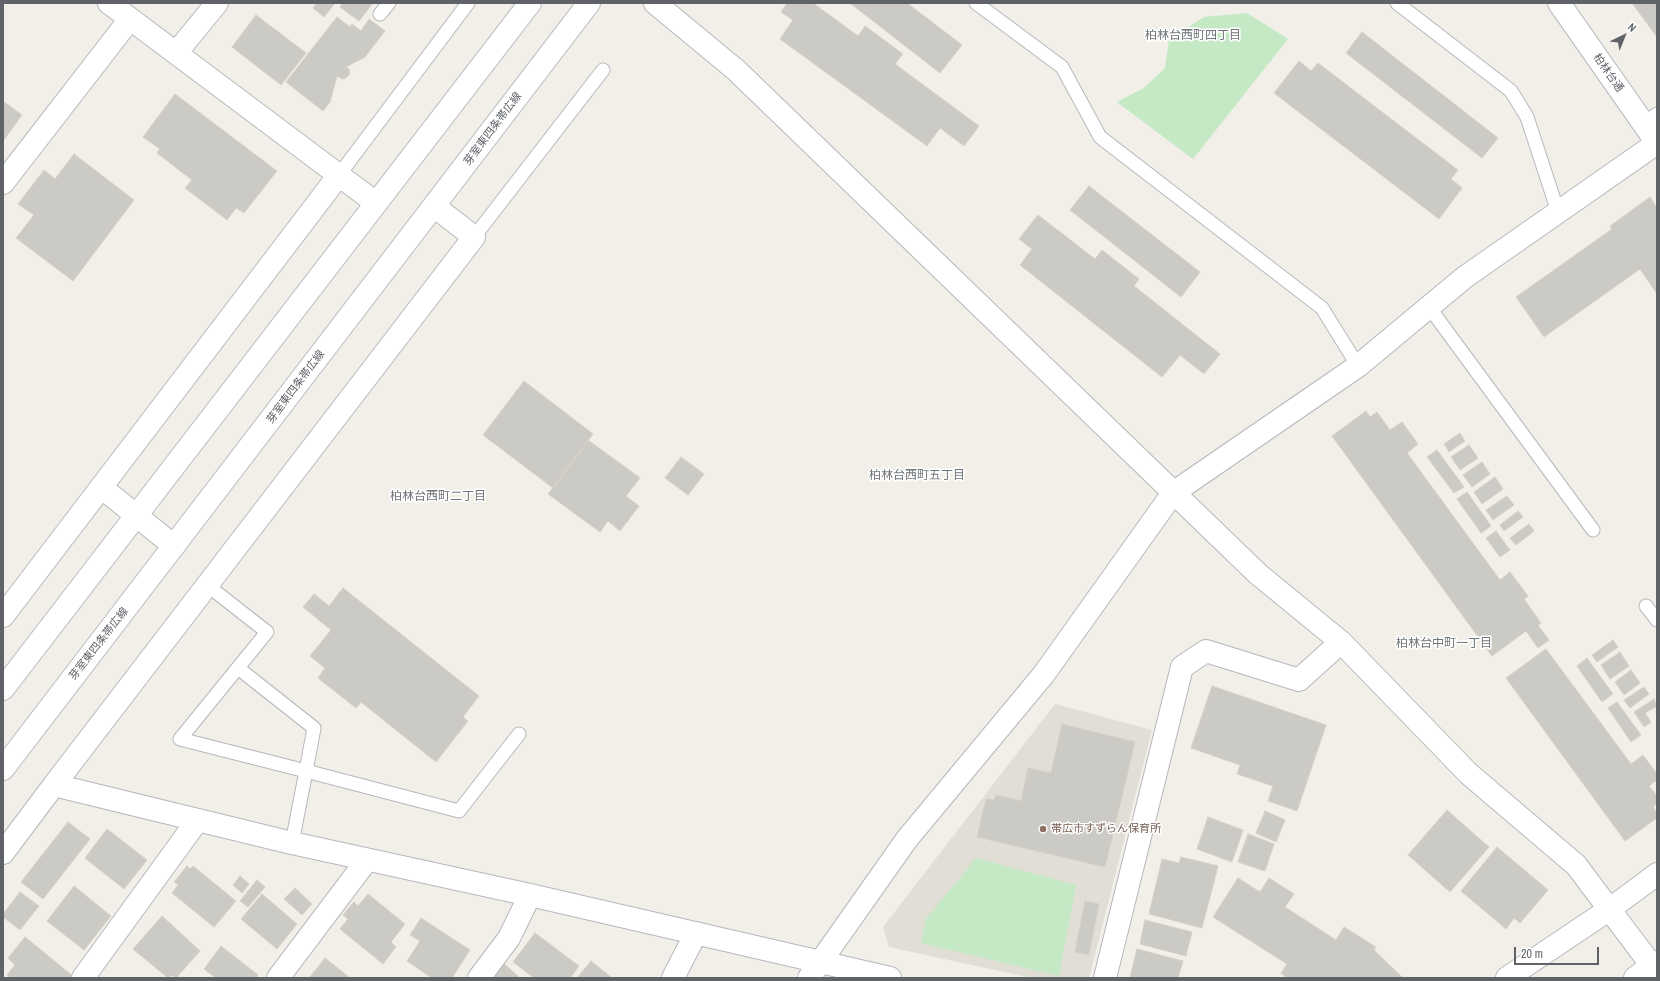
<!DOCTYPE html>
<meta charset="utf-8">
<style>
body{margin:0}
#map{position:relative;width:1660px;height:981px;overflow:hidden;background:#f1efe8;font-family:"Archivo Narrow",sans-serif}
canvas{display:block}
.frame{position:absolute;inset:0;border:4px solid #5f6368;pointer-events:none}
.north{position:absolute;left:1604px;top:16px;width:40px;height:40px;-webkit-text-stroke:3px #fff;paint-order:stroke;rotate:43deg;font-size:11px;font-weight:700;line-height:16px;text-align:center;color:#5f6368}
.north::after{content:'';display:block;margin:auto;width:14px;height:18px;background:#5f6368;clip-path:polygon(50% 0,100% 100%,50% 72%,0 100%)}
.scale{position:absolute;left:1514px;top:947px;width:85px;height:18px;box-sizing:border-box;border:2px solid #5f6368;border-top:0;padding-left:5px;font-size:12px;line-height:14px;white-space:nowrap;color:#5f6368;-webkit-text-stroke:3px #fff;paint-order:stroke}
</style>
<div id="map">
<canvas width="1660" height="981"></canvas>
<div class="frame"></div>
<div class="north">N</div>
<div class="scale">20 m</div>
</div>
<script>
const c = document.querySelector('canvas').getContext('2d');
c.lineJoin = 'round';
function paint(path, color) {
  c.fillStyle = color;
  c.fill(path, 'evenodd');
}
function poly(rows) {
  const path = new Path2D();
  for (const r of rows) {
    path.moveTo(r[0], r[1]);
    for (let i = 2; i < r.length; i += 2) path.lineTo(r[i], r[i + 1]);
  }
  return path;
}
function trace(path, color, width, dash) {
  c.strokeStyle = color;
  c.lineWidth = width;
  c.lineCap = dash ? 'butt' : 'round';
  c.setLineDash(dash || []);
  c.stroke(path);
}
function write(font, color, halo, rows, align = 'center') {
  c.font = font + ' "Archivo Narrow","Noto Sans JP",sans-serif';
  c.lineWidth = 3;
  c.setLineDash([]);
  c.textBaseline = 'middle';
  c.strokeStyle = halo;
  c.fillStyle = color;
  for (const [text, x, y, turn = 0] of rows) {
    c.save();
    c.translate(x, y);
    c.rotate((+turn || 0) * Math.PI / 180);
    c.textAlign = isNaN(turn) ? turn : align;
    if (halo) c.strokeText(text, 0, 0);
    c.fillText(text, 0, 0);
    c.restore();
  }
}
paint(poly([
 [1055,704,1152,730,1089,978,1032,978,889,947,883,927]
]), '#e1ded6');
paint(poly([
 [1247,13,1288,39,1193,159,1117,102,1144,88,1165,68,1169,40,1204,17],
 [976,858,1076,885,1059,976,921,943,926,919]
]), '#c5e8c5');
const building = poly([
 [314,3,335,3,324,17,313,8,316,4,314,3],
 [343,3,373,3,359,21,340,7,343,3],
 [787,3,813,3,858,36,865,26,903,54,895,64,979,126,964,146,940,128,927,146,780,39,793,20,781,12,787,3],
 [850,3,907,3,962,45,940,73,850,3],
 [1632,3,1657,3,1657,37,1632,3],
 [256,15,306,53,281,85,232,47,256,15],
 [337,17,350,27,352,24,361,31,369,19,385,31,365,57,346,67,349,69,350,74,346,78,342,79,337,76,330,102,323,111,286,82,337,17],
 [1362,32,1498,138,1482,158,1346,53,1362,32],
 [1299,61,1311,71,1318,63,1458,170,1451,179,1462,188,1439,219,1274,93,1299,61],
 [175,94,277,171,244,213,236,208,227,220,185,188,192,180,157,153,160,149,143,137,175,94],
 [3,101,22,115,3,141,3,101],
 [74,154,134,200,73,281,16,238,34,215,18,204,44,170,55,179,74,154],
 [1089,186,1200,272,1181,297,1070,210,1089,186],
 [1650,197,1657,208,1657,294,1640,269,1544,337,1516,297,1612,229,1610,226,1650,197],
 [1038,215,1095,259,1102,250,1139,279,1134,286,1220,354,1204,374,1180,355,1162,377,1020,265,1032,249,1019,239,1038,215],
 [524,381,593,434,553,488,483,435,524,381],
 [1366,411,1370,417,1377,412,1390,430,1402,422,1418,444,1407,453,1500,580,1510,572,1528,596,1524,599,1541,623,1538,625,1549,640,1538,648,1526,631,1492,656,1332,436,1366,411],
 [1460,433,1465,441,1449,452,1444,444,1460,433],
 [588,440,640,478,626,496,639,506,620,531,608,521,600,532,548,494,588,440],
 [1469,445,1478,458,1460,470,1451,457,1469,445],
 [1437,450,1464,487,1454,493,1427,457,1437,450],
 [681,457,704,474,688,495,665,478,681,457],
 [1482,462,1490,474,1472,487,1463,475,1482,462],
 [1495,477,1503,489,1482,504,1474,492,1495,477],
 [1467,492,1491,526,1481,533,1457,499,1467,492],
 [1507,496,1514,505,1493,520,1486,510,1507,496],
 [1518,511,1523,517,1504,531,1500,525,1518,511],
 [1529,524,1534,531,1516,545,1510,538,1529,524],
 [1496,531,1510,550,1500,557,1486,538,1496,531],
 [343,588,479,696,463,717,468,721,436,762,361,702,356,708,318,678,325,668,310,656,331,630,303,607,314,594,329,606,343,588],
 [1613,640,1618,647,1597,662,1592,655,1613,640],
 [1546,649,1631,764,1643,755,1657,774,1657,780,1649,786,1657,796,1657,803,1653,807,1657,813,1657,818,1625,841,1506,678,1546,649],
 [1620,652,1629,666,1610,679,1601,665,1620,652],
 [1587,658,1613,694,1602,702,1577,666,1587,658],
 [1631,670,1640,683,1624,695,1615,682,1631,670],
 [1212,686,1326,725,1297,811,1268,801,1273,786,1237,774,1240,765,1191,748,1212,686],
 [1644,687,1649,694,1630,708,1624,700,1644,687],
 [1654,699,1657,706,1645,713,1651,722,1644,727,1634,712,1654,699],
 [1617,702,1641,735,1631,742,1608,708,1617,702],
 [1062,724,1135,742,1105,867,977,837,986,799,994,800,996,795,1021,801,1028,768,1051,773,1062,724],
 [1447,810,1489,847,1450,892,1408,855,1447,810],
 [1265,811,1285,820,1276,842,1256,833,1265,811],
 [1208,817,1243,830,1232,862,1197,849,1208,817],
 [68,822,90,839,43,899,21,882,68,822],
 [107,829,147,860,124,889,85,858,107,829],
 [1248,834,1274,844,1265,871,1238,862,1248,834],
 [1497,847,1548,890,1520,923,1514,918,1506,929,1461,891,1497,847],
 [1181,857,1218,866,1202,928,1149,914,1162,859,1179,863,1181,857],
 [187,866,190,869,193,866,236,901,214,927,172,893,178,885,174,882,187,866],
 [240,876,249,884,242,893,233,885,240,876],
 [1238,878,1260,892,1269,878,1294,894,1285,907,1336,940,1344,927,1376,947,1374,950,1403,978,1287,978,1281,973,1287,964,1213,917,1238,878],
 [257,880,265,887,248,907,240,901,257,880],
 [74,886,111,916,84,950,47,921,74,886],
 [295,888,312,904,302,915,284,899,295,888],
 [20,892,39,906,20,930,3,917,3,914,20,892],
 [262,894,297,924,277,949,241,919,262,894],
 [368,894,405,924,391,942,396,947,383,964,340,929,348,919,343,915,354,902,358,906,368,894],
 [1085,901,1099,904,1089,955,1075,952,1085,901],
 [162,916,200,951,176,978,173,975,168,978,133,949,162,916],
 [421,918,470,950,452,978,432,978,407,961,420,941,410,935,421,918],
 [1145,920,1192,932,1186,956,1140,944,1145,920],
 [535,933,579,966,570,978,534,978,513,962,535,933],
 [25,937,74,977,73,978,11,978,7,975,15,965,8,958,25,937],
 [221,946,258,975,256,978,216,978,204,969,221,946],
 [1137,949,1183,961,1178,978,1130,978,1137,949],
 [325,958,350,978,309,978,325,958],
 [501,961,519,977,518,978,487,978,501,961],
 [591,961,612,978,577,978,591,961]
]);
paint(building, '#cccac5');
trace(building, '#d6d1c6', 1);
const lane = poly([
 [976,3,1062,67,1100,137,1322,308,1358,366],
 [1397,3,1511,91,1527,117,1558,212],
 [380,14,389,3],
 [1643,124,1657,114],
 [339,175,468,3],
 [474,237,603,70],
 [1429,307,1593,530],
 [207,585,267,632,180,739,306,771,292,843],
 [1646,606,1657,620],
 [238,668,314,728,306,771,459,811,519,734]
]);
const street = poly([
 [109,3,376,203],
 [655,3,736,70,1258,574,1341,642,1469,774,1576,865,1652,966,1657,976],
 [176,53,217,3],
 [3,183,130,19],
 [101,487,174,546],
 [3,616,339,175],
 [54,785,474,237,434,206],
 [3,853,54,785,292,843,530,895,890,978],
 [83,978,197,821],
 [278,978,367,860],
 [479,978,509,938,530,895],
 [673,978,696,933],
 [809,978,907,839,1044,674,1173,493,1358,366,1465,277,1657,143],
 [1105,978,1182,667,1206,651,1299,680,1341,642],
 [1507,978,1610,909,1657,874],
 [1635,978,1657,962]
]);
const secondary = poly([
 [1559,3,1657,143],
 [3,689,530,3],
 [3,769,589,3]
]);
trace(lane, '#b5b8bc', 15);
trace(street, '#b5b8bc', 24);
trace(secondary, '#b6babf', 24);
trace(lane, '#fff', 13);
trace(street, '#fff', 22);
trace(secondary, '#fff', 22);
for (const [x, y, r, color] of [
 [1043,829,4,"#8d6e63"]
]) {
  const dot = new Path2D();
  dot.arc(x, y, r, 0, 2 * Math.PI);
  c.fillStyle = color;
  c.fill(dot);
  trace(dot, '#fff', 1.5);
}
write('11px', '#5f6368', '#fff', [
 ["柏林台通",1608,73,55],
 ["芽室東四条帯広線",493,129,-53],
 ["芽室東四条帯広線",296,387,-53],
 ["芽室東四条帯広線",99,644,-52]
]);
write('11px', '#785e54', '#fff', [
 ["帯広市すずらん保育所",1051,829]
], 'left');
write('12px', '#70757a', '#fff', [
 ["柏林台西町四丁目",1193,36],
 ["柏林台西町五丁目",917,476],
 ["柏林台西町二丁目",438,497],
 ["柏林台中町一丁目",1444,644]
]);
</script>
